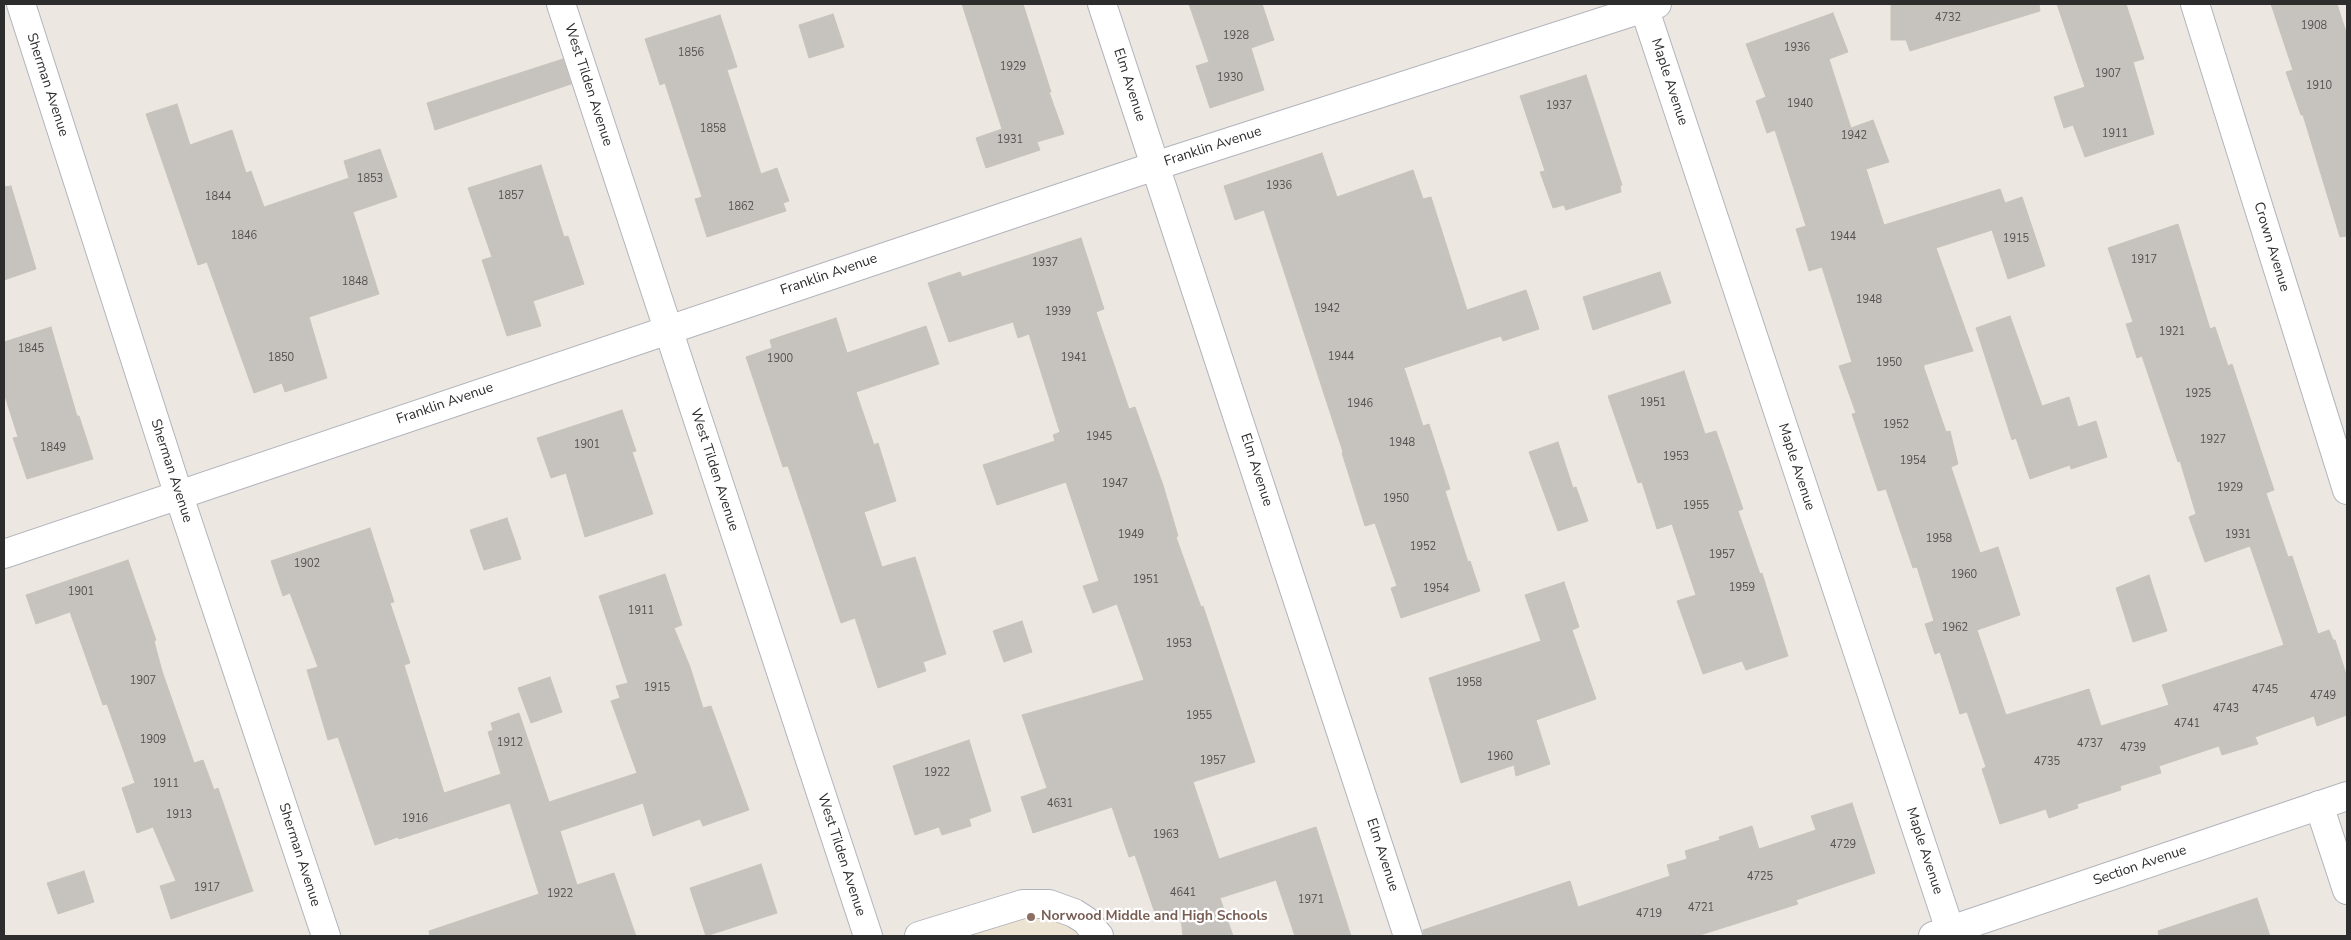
<!DOCTYPE html>
<style>
body{margin:0}
#map{position:relative;width:2351px;height:940px;overflow:hidden;background:#ede7e2;font-family:"Nunito Sans",sans-serif}
canvas{display:block}
.frame{position:absolute;inset:0;border:5px solid #2d2d2d;pointer-events:none}
</style>
<div id="map">
<canvas width="2351" height="940"></canvas>
<div class="frame"></div>
</div>
<script>
const c = document.querySelector('canvas').getContext('2d');
c.lineJoin = 'round';
function paint(path, color) {
  c.fillStyle = color;
  c.fill(path, 'evenodd');
}
function poly(rows) {
  const path = new Path2D();
  for (const r of rows) {
    path.moveTo(r[0], r[1]);
    for (let i = 2; i < r.length; i += 2) path.lineTo(r[i], r[i + 1]);
  }
  return path;
}
function trace(path, color, width, dash) {
  c.strokeStyle = color;
  c.lineWidth = width;
  c.lineCap = dash ? 'butt' : 'round';
  c.setLineDash(dash || []);
  c.stroke(path);
}
function write(font, color, halo, rows, align = 'center') {
  c.font = font + ' "Nunito Sans",sans-serif';
  c.lineWidth = 4.5;
  c.setLineDash([]);
  c.textBaseline = 'middle';
  c.strokeStyle = halo;
  c.fillStyle = color;
  for (const [text, x, y, turn = 0] of rows) {
    c.save();
    c.translate(x, y);
    c.rotate((+turn || 0) * Math.PI / 180);
    c.textAlign = isNaN(turn) ? turn : align;
    if (halo) c.strokeText(text, 0, 0);
    c.fillText(text, 0, 0);
    c.restore();
  }
}
paint(poly([
 [1023,904,1099,936,919,936]
]), '#ece3d3');
const building = poly([
 [962,4,1023,4,1051,92,1049,92,1064,134,1037,142,1040,150,986,168,976,138,1002,129,962,4],
 [1189,4,1262,4,1274,40,1251,48,1264,90,1210,108,1196,66,1209,62,1189,4],
 [1891,4,2039,4,2040,11,1910,51,1906,40,1891,40,1891,4],
 [2057,4,2126,4,2144,59,2133,62,2154,134,2085,157,2073,125,2064,128,2054,97,2085,87,2057,4],
 [2271,4,2337,4,2347,35,2347,236,2340,237,2303,115,2301,115,2286,72,2293,70,2271,4],
 [1833,13,1848,52,1829,59,1851,128,1873,120,1889,162,1866,169,1884,225,2000,189,2005,203,2022,197,2045,266,2008,279,1992,230,1936,248,1973,351,1924,365,1924,368,1946,432,1950,431,1958,464,1951,467,1980,553,1998,547,2020,615,1977,630,2006,715,2089,689,2101,726,2169,705,2162,685,2284,645,2250,546,2205,562,2189,517,2196,514,2180,461,2178,462,2142,356,2137,358,2126,324,2133,322,2108,248,2178,224,2210,329,2215,327,2228,366,2232,364,2274,490,2266,493,2288,557,2292,556,2318,634,2329,630,2333,640,2335,640,2347,677,2347,715,2317,726,2314,716,2255,737,2258,744,2222,755,2219,746,2159,766,2161,773,2120,786,2121,790,2077,804,2078,808,2049,818,2046,809,2000,824,1982,769,1986,767,1967,712,1960,714,1940,652,1935,654,1925,624,1934,621,1917,567,1913,568,1886,489,1878,491,1852,414,1856,413,1839,366,1852,362,1822,267,1809,271,1796,229,1806,226,1775,130,1767,133,1756,101,1766,97,1746,44,1833,13],
 [833,14,844,47,809,58,799,25,833,14],
 [720,15,737,67,727,70,761,174,777,168,789,201,783,203,786,211,707,237,695,199,702,197,665,83,660,85,645,39,720,15],
 [563,59,571,84,435,130,427,103,563,59],
 [1586,75,1622,185,1620,186,1621,192,1566,210,1564,205,1553,208,1540,172,1545,171,1520,96,1586,75],
 [177,104,190,145,232,130,246,173,251,171,264,207,349,178,344,161,380,149,397,197,353,212,379,294,309,317,327,378,285,392,282,383,254,393,207,262,198,265,146,114,177,104],
 [1322,153,1337,197,1413,170,1423,199,1431,197,1467,310,1526,290,1539,329,1503,341,1501,336,1404,368,1423,426,1429,424,1450,489,1445,491,1468,562,1470,561,1480,591,1401,618,1391,588,1397,586,1375,523,1365,526,1342,453,1343,452,1264,210,1235,220,1224,186,1322,153],
 [541,165,564,237,568,236,584,284,533,301,541,326,507,336,482,260,492,257,468,188,541,165],
 [11,186,36,269,4,280,4,187,11,186],
 [1081,238,1104,309,1096,312,1129,409,1135,407,1163,485,1178,536,1176,537,1201,607,1203,606,1255,762,1193,782,1219,859,1316,827,1351,936,1295,936,1276,880,1220,898,1233,936,1183,936,1181,918,1168,922,1166,918,1158,922,1135,855,1129,857,1112,807,1033,833,1021,797,1047,788,1022,715,1144,680,1117,604,1093,613,1083,586,1099,581,1066,482,997,505,983,465,1055,441,1053,435,1060,432,1029,334,1018,338,1013,322,949,342,928,283,960,272,962,277,1081,238],
 [1660,272,1671,303,1593,330,1583,297,1660,272],
 [2010,316,2042,406,2069,397,2078,427,2096,421,2107,457,2071,469,2070,465,2030,479,2016,438,2012,440,1976,328,2010,316],
 [836,318,847,353,926,326,939,364,856,392,874,445,878,443,896,501,864,512,882,567,915,557,946,654,923,662,926,671,878,688,855,618,841,623,788,466,783,467,746,357,772,348,770,340,836,318],
 [51,327,77,416,79,416,93,459,27,479,13,438,18,437,4,393,4,342,51,327],
 [1684,371,1705,434,1716,431,1743,509,1738,511,1760,574,1762,573,1788,656,1746,670,1742,661,1703,674,1677,601,1696,595,1672,524,1657,529,1642,482,1638,483,1608,396,1684,371],
 [622,410,636,451,632,452,653,514,585,537,566,473,551,478,537,438,622,410],
 [1558,442,1573,488,1576,487,1588,521,1558,531,1529,452,1558,442],
 [507,518,521,559,484,570,470,530,507,518],
 [370,528,394,602,390,603,410,663,404,665,444,793,501,774,488,732,493,730,491,723,519,713,549,802,637,773,611,701,620,698,616,686,628,683,599,596,665,574,682,625,674,628,690,667,703,708,711,706,749,810,703,826,700,819,653,836,643,803,560,831,577,885,614,873,636,936,430,936,429,931,539,894,510,803,399,839,398,837,375,845,338,737,328,740,307,670,318,667,290,593,283,596,271,561,370,528],
 [128,560,156,640,154,641,162,671,194,763,203,760,214,790,218,788,253,891,171,919,160,886,176,881,153,827,137,833,122,788,135,783,107,704,103,705,70,612,36,624,26,595,128,560],
 [2149,575,2167,631,2133,642,2116,588,2149,575],
 [1564,582,1579,627,1572,630,1596,699,1536,720,1550,764,1516,776,1514,765,1461,783,1429,678,1541,641,1525,595,1564,582],
 [1022,621,1032,652,1004,662,993,631,1022,621],
 [550,677,562,712,531,723,518,688,550,677],
 [969,740,991,811,969,819,971,826,942,835,939,827,915,835,893,766,969,740],
 [1852,803,1875,873,1796,900,1798,904,1697,936,1424,936,1423,930,1570,881,1578,907,1670,876,1667,865,1687,859,1685,851,1720,840,1719,837,1752,826,1759,849,1816,830,1811,816,1852,803],
 [761,864,777,913,706,936,690,888,761,864],
 [84,871,94,902,58,914,47,883,84,871],
 [2257,898,2270,936,2159,936,2158,931,2257,898]
]);
paint(building, '#c6c2bd');
trace(building, '#c8c3bb', 1);
const minor = poly([
 [561,4,868,936],
 [1102,4,1408,936],
 [1643,4,1950,930],
 [2195,4,2347,490],
 [4,554,1155,166,1657,4],
 [2319,805,2347,890]
]);
const tertiary = poly([
 [21,4,179,496,326,936],
 [919,936,1023,904,1049,904,1074,913,1085,920,1099,936],
 [1933,936,2347,796]
]);
trace(minor, '#b2b4bc', 30);
trace(tertiary, '#b2b4bc', 30);
trace(minor, '#fff', 28);
trace(tertiary, '#fff', 28);
for (const [x, y, r, color] of [
 [1031,917,5,"#8d6e63"]
]) {
  const dot = new Path2D();
  dot.arc(x, y, r, 0, 2 * Math.PI);
  c.fillStyle = color;
  c.fill(dot);
  trace(dot, '#fff', 2);
}
write('11px', '#535251', null, [
 ["4732",1948,18],
 ["1908",2314,26],
 ["1928",1236,36],
 ["1936",1797,48],
 ["1856",691,53],
 ["1929",1013,67],
 ["1907",2108,74],
 ["1930",1230,78],
 ["1910",2319,86],
 ["1940",1800,104],
 ["1937",1559,106],
 ["1858",713,129],
 ["1911",2115,134],
 ["1942",1854,136],
 ["1931",1010,140],
 ["1853",370,179],
 ["1936",1279,186],
 ["1857",511,196],
 ["1844",218,197],
 ["1862",741,207],
 ["1846",244,236],
 ["1944",1843,237],
 ["1915",2016,239],
 ["1917",2144,260],
 ["1937",1045,263],
 ["1848",355,282],
 ["1948",1869,300],
 ["1942",1327,309],
 ["1939",1058,312],
 ["1921",2172,332],
 ["1845",31,349],
 ["1944",1341,357],
 ["1850",281,358],
 ["1941",1074,358],
 ["1900",780,359],
 ["1950",1889,363],
 ["1925",2198,394],
 ["1951",1653,403],
 ["1946",1360,404],
 ["1952",1896,425],
 ["1945",1099,437],
 ["1927",2213,440],
 ["1948",1402,443],
 ["1901",587,445],
 ["1849",53,448],
 ["1953",1676,457],
 ["1954",1913,461],
 ["1947",1115,484],
 ["1929",2230,488],
 ["1950",1396,499],
 ["1955",1696,506],
 ["1949",1131,535],
 ["1931",2238,535],
 ["1958",1939,539],
 ["1952",1423,547],
 ["1957",1722,555],
 ["1902",307,564],
 ["1960",1964,575],
 ["1951",1146,580],
 ["1959",1742,588],
 ["1954",1436,589],
 ["1901",81,592],
 ["1911",641,611],
 ["1962",1955,628],
 ["1953",1179,644],
 ["1907",143,681],
 ["1958",1469,683],
 ["1915",657,688],
 ["4745",2265,690],
 ["4749",2323,696],
 ["4743",2226,709],
 ["1955",1199,716],
 ["4741",2187,724],
 ["1909",153,740],
 ["1912",510,743],
 ["4737",2090,744],
 ["4739",2133,748],
 ["1960",1500,757],
 ["1957",1213,761],
 ["4735",2047,762],
 ["1922",937,773],
 ["1911",166,784],
 ["4631",1060,804],
 ["1913",179,815],
 ["1916",415,819],
 ["1963",1166,835],
 ["4729",1843,845],
 ["4725",1760,877],
 ["1917",207,888],
 ["4641",1183,893],
 ["1922",560,894],
 ["1971",1311,900],
 ["4721",1701,908],
 ["4719",1649,914]
]);
write('14px', '#2d2d2d', '#fff', [
 ["Maple Avenue",1669,82,72],
 ["Sherman Avenue",47,85,72],
 ["West Tilden Avenue",588,85,72],
 ["Elm Avenue",1129,85,72],
 ["Franklin Avenue",1213,147,-18],
 ["Crown Avenue",2271,247,73],
 ["Franklin Avenue",829,275,-19],
 ["Franklin Avenue",445,404,-19],
 ["Maple Avenue",1796,467,72],
 ["West Tilden Avenue",714,470,72],
 ["Elm Avenue",1256,470,72],
 ["Sherman Avenue",171,471,72],
 ["Maple Avenue",1924,851,72],
 ["Sherman Avenue",299,855,72],
 ["West Tilden Avenue",841,855,72],
 ["Elm Avenue",1382,855,72],
 ["Section Avenue",2140,866,-19]
]);
write('bold 14px', '#785e54', '#fff', [
 ["Norwood Middle and High Schools",1041,917]
], 'left');
</script>
